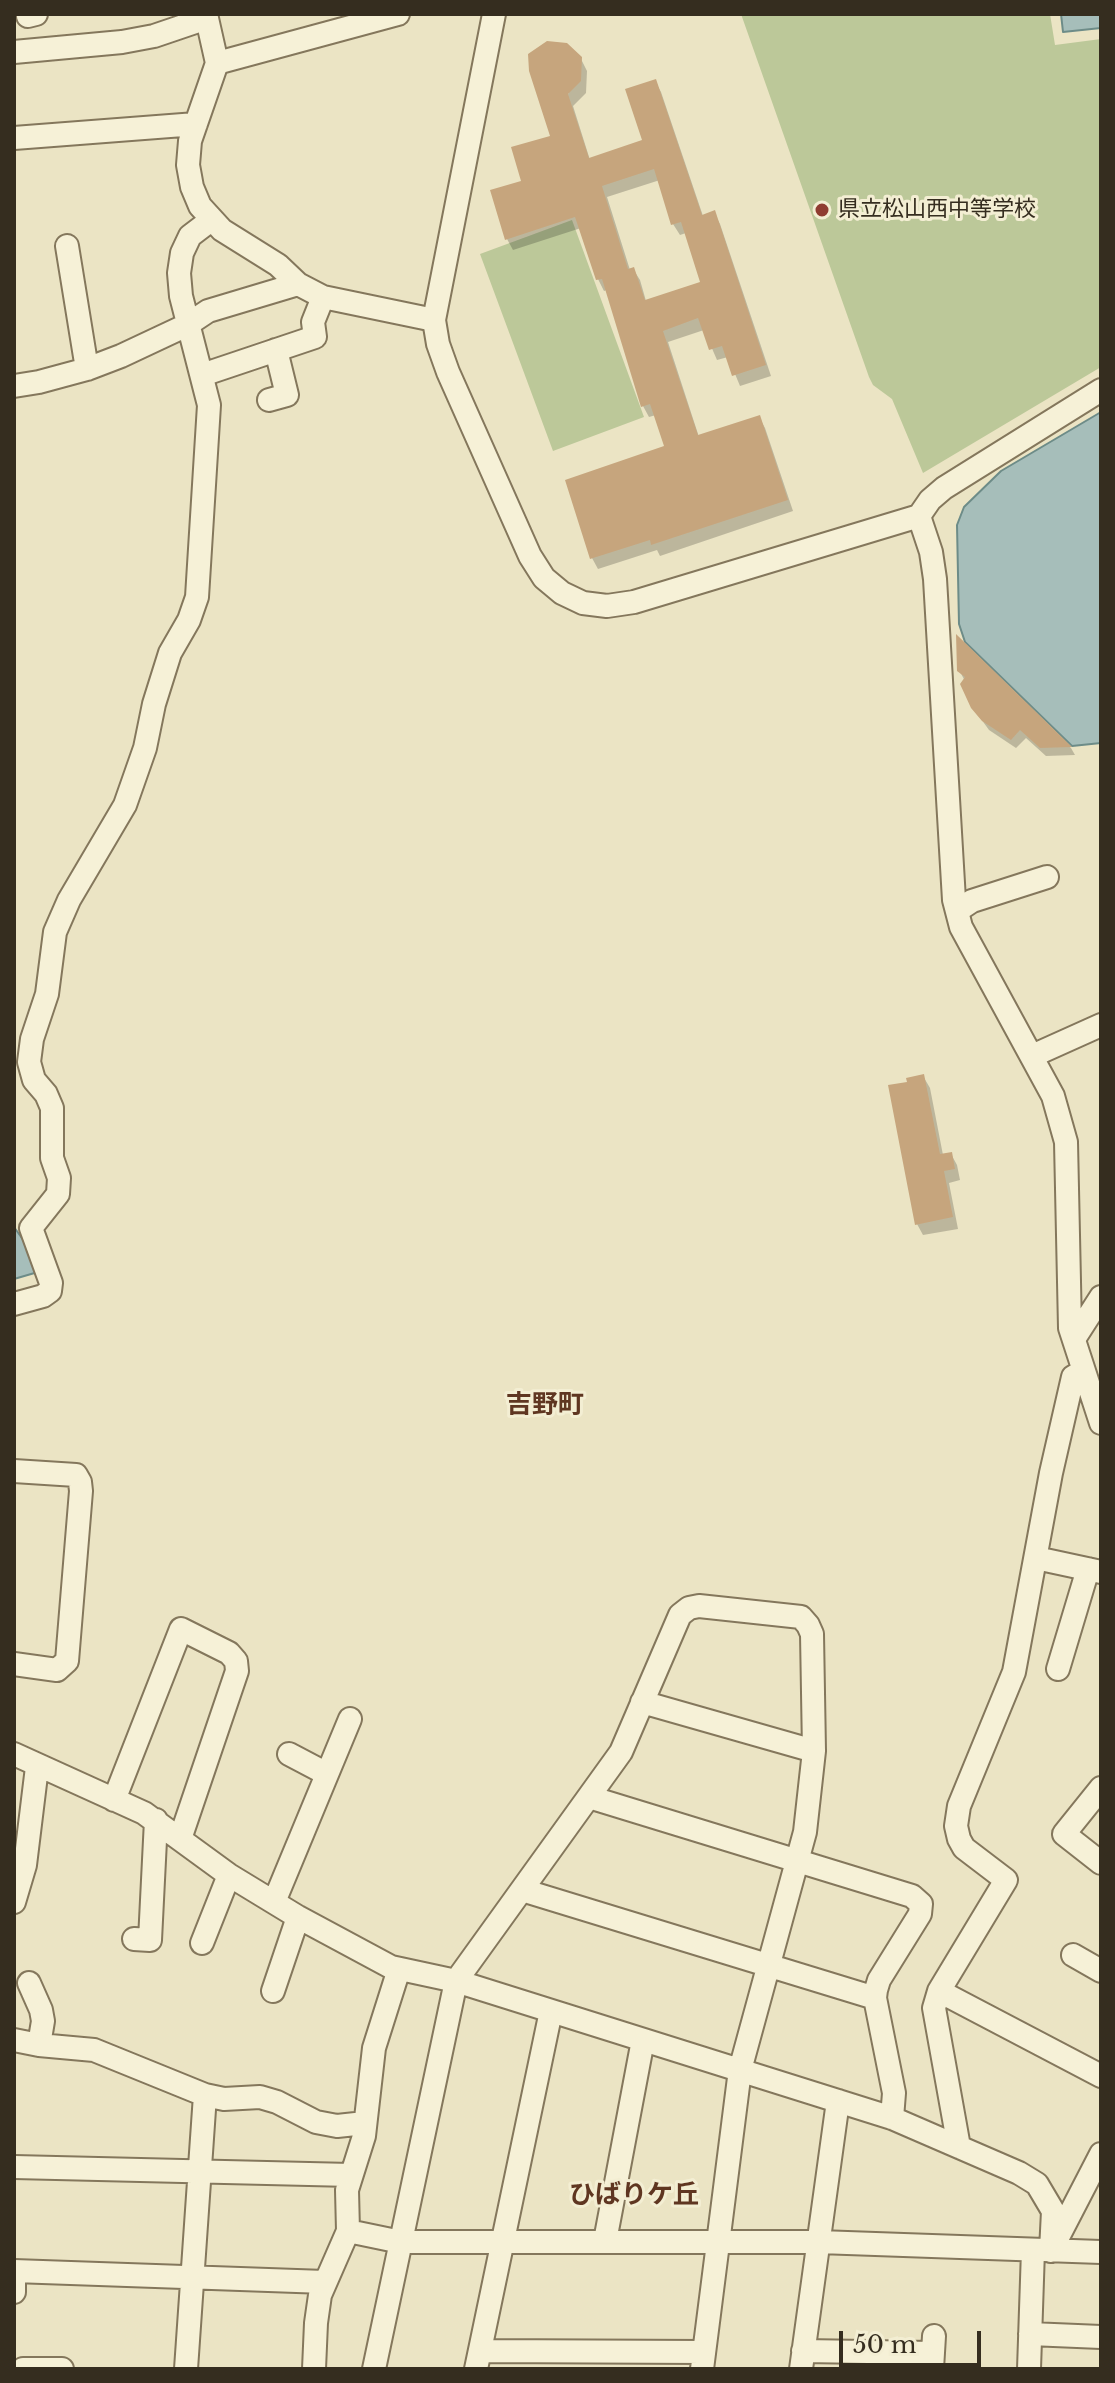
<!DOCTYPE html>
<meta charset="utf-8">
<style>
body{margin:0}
#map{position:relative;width:1115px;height:2383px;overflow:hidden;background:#ebe4c4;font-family:"Libre Baskerville",serif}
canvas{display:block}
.frame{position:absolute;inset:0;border:16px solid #352d1f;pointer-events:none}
.scale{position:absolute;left:839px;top:2331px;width:142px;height:36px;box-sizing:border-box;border:4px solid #352d1f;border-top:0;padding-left:10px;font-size:24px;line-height:28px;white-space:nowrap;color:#352d1f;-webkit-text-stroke:6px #f3eed3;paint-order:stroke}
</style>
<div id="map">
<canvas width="1115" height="2383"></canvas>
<div class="frame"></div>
<div class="scale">50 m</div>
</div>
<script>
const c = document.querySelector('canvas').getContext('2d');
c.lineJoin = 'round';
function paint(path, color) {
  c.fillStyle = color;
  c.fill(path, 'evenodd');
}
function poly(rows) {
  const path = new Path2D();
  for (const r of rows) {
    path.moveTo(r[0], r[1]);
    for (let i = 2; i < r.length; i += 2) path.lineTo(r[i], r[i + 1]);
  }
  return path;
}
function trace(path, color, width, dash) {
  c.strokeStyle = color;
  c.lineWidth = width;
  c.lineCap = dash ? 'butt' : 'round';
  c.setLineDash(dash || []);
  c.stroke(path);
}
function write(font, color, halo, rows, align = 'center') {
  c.font = font + ' "Libre Baskerville","Noto Sans JP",serif';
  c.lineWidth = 6;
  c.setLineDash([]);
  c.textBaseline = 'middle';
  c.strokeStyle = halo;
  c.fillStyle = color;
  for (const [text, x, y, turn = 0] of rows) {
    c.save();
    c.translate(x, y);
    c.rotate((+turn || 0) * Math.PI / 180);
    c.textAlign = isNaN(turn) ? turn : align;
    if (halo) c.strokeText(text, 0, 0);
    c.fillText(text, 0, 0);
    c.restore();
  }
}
paint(poly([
 [741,14,1050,14,1055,45,1101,39,1101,367,923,473,892,399,873,385,869,377],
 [572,220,644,417,553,451,480,254]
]), '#bcc899');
const water = poly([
 [1061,14,1101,14,1101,28,1063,32,1061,14],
 [1101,412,1101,743,1072,746,965,642,959,624,957,525,964,507,1001,471,1101,412],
 [14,1227,24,1241,38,1272,14,1279,14,1227]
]);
paint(water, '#a6beba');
trace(water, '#6d8c88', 2);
paint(poly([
 [581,59,587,71,586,93,573,106,590,160,645,142,655,81,661,92,703,216,714,213,720,224,771,376,740,386,728,357,717,360,704,330,668,342,699,437,759,417,765,428,793,511,660,556,657,550,598,569,592,558,667,447,656,415,649,417,643,406,607,290,604,291,598,279,581,228,513,250,507,239,523,182,552,138],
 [660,180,673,224,680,235,686,233,702,283,646,301,640,280,633,269,630,270,607,197],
 [958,639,1071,748,1075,755,1046,756,1026,738,1016,748,989,730,971,705,965,681,959,670],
 [923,1076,930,1088,943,1155,951,1154,957,1165,960,1180,949,1183,958,1229,923,1235,917,1224,909,1083]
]), '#0003');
paint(poly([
 [547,41,567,43,582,57,581,81,568,94,589,158,642,140,625,89,656,79,702,215,715,210,766,365,732,376,722,346,709,350,698,318,663,331,698,435,760,415,788,500,651,545,650,540,590,559,565,480,664,446,650,404,641,407,602,279,596,280,575,217,505,240,490,190,521,181,511,147,550,136,529,71,528,54],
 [654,169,671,225,681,222,700,282,645,300,634,267,628,269,602,186],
 [956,634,1072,747,1040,748,1020,730,1011,740,982,721,971,708,960,684,965,677,957,671],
 [924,1074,940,1154,952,1152,955,1169,944,1171,953,1217,915,1225,888,1085,907,1082,906,1078]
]), '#c6a57d');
const street = poly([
 [206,14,217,63,190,141,188,165,192,187,200,206,222,230,278,265,298,284,323,297,434,320],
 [494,14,434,320,438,344,448,372,530,556,544,578,562,593,583,603,607,606,634,602,919,516,930,500,944,488,1101,390],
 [28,16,36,14],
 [14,52,122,42,154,36,207,18],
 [217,63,398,14],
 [14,138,196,124],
 [67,246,87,369],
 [202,375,315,337,313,322,323,297],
 [14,386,39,382,87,369,121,356,187,325,208,311,298,284],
 [269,400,287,395,276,350],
 [919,516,931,552,935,579,954,900,961,927,1053,1096,1066,1142,1070,1328,1101,1423],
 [957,911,972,901,1047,877],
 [1032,1056,1101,1025],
 [14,1304,43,1296,50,1291,51,1283,31,1228,58,1194,59,1178,52,1158,52,1108,46,1094,34,1080,29,1062,32,1039,47,994,55,932,69,900,125,805,145,748,154,704,170,653,189,620,197,597,209,405,181,296,179,273,182,253,190,236,211,220],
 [1074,1339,1101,1297],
 [14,1471,76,1475,80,1482,81,1491,67,1661,57,1670,14,1664],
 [1036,1558,1101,1572],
 [1058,1669,1088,1569],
 [642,1702,814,1751],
 [14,1754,144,1813,229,1875,298,1917,391,1967,456,1981,892,2118,1019,2173,1037,2184,1053,2211,1051,2251],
 [289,1754,327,1774],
 [1101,1788,1064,1834,1101,1863],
 [589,1797,912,1896,921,1904,920,1914,879,1980,876,1990,875,1998,894,2093,892,2118],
 [114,1800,181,1629,229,1653,236,1661,237,1671,180,1839],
 [522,1890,875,1998],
 [14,1902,25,1865,37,1767],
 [274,1902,350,1719],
 [134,1939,150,1940,156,1820],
 [202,1943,229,1875],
 [1073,1955,1101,1971],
 [29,1983,41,2010,43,2021,39,2045],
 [273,1991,298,1917],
 [939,1991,1101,2076],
 [14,2040,39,2045,94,2050,205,2095,224,2099,260,2097,277,2102,316,2122,337,2126,365,2123],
 [959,2147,934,2008,939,1991,1006,1880,964,1848,959,1839,956,1826,959,1806,1014,1672,1051,1473,1073,1377,1083,1371],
 [14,2167,351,2175],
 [348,2231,401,2242,819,2242,1101,2252],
 [605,2241,643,2040],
 [1055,2243,1101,2154],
 [14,2271,325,2282],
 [14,2272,14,2292],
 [1030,2334,1101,2337],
 [480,2351,704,2352],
 [803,2351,933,2353],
 [23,2369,62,2369],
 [186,2369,205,2095],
 [314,2369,316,2323,320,2295,348,2231,347,2190,364,2136,374,2048,399,1969],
 [374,2369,456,1981,621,1752,680,1615,689,1608,699,1606,801,1617,808,1625,812,1634,814,1751,805,1832,740,2070,702,2369],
 [476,2369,551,2011],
 [801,2369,838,2101],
 [932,2369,934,2336],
 [1029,2369,1033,2250]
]);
trace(street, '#84775c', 26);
trace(street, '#f6f1d7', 22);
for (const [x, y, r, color] of [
 [822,210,8,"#8f3c30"]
]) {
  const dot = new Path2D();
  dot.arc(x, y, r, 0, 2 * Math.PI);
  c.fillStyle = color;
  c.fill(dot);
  trace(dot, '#f3eed3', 3);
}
write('22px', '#352d1f', '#f3eed3', [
 ["県立松山西中等学校",838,210]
], 'left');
write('bold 26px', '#5f3621', '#f3eed3', [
 ["吉野町",545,1406],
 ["ひばりケ丘",634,2196]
]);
</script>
